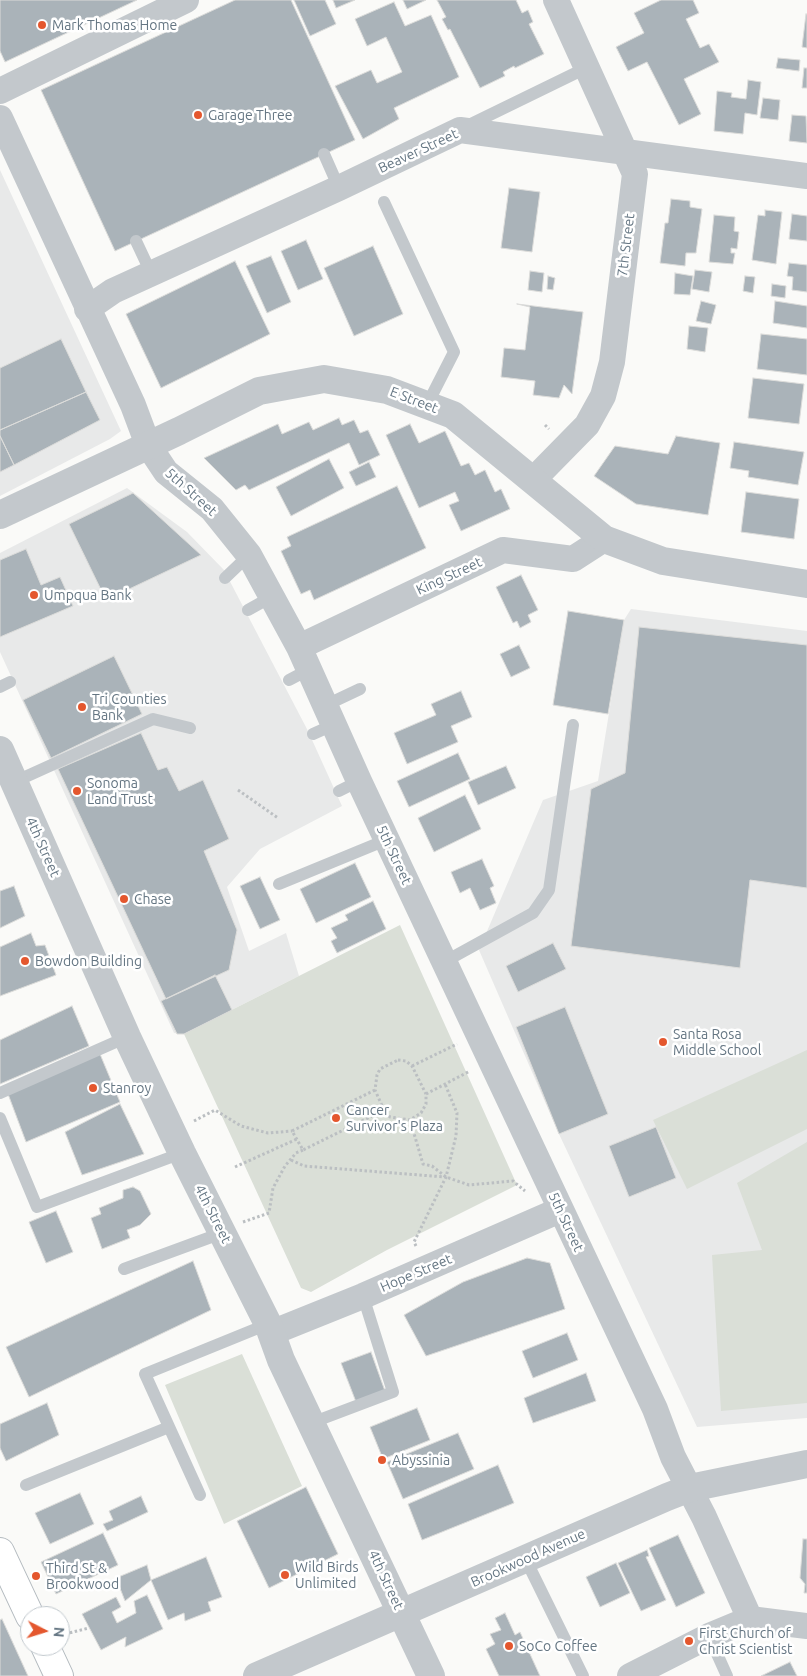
<!DOCTYPE html>
<style>
body{margin:0}
#map{position:relative;width:807px;height:1676px;overflow:hidden;background:#fafaf8;font-family:Ubuntu,sans-serif}
canvas{display:block}
.north{position:absolute;left:20px;top:1606px;width:50px;height:50px;box-sizing:border-box;background:#fff;border:1px solid #c1c8cd;border-radius:50%;rotate:95deg;font-size:14px;font-weight:700;line-height:20px;text-align:center;color:#657683}
.north::after{content:'';display:block;margin:auto;width:18px;height:22px;background:#e4572e;clip-path:polygon(50% 0,100% 100%,50% 72%,0 100%)}
</style>
<div id="map">
<canvas width="807" height="1676"></canvas>
<div class="north">N</div>
</div>
<script>
const c = document.querySelector('canvas').getContext('2d');
c.lineJoin = 'round';
function paint(path, color) {
  c.fillStyle = color;
  c.fill(path, 'evenodd');
}
function poly(rows) {
  const path = new Path2D();
  for (const r of rows) {
    path.moveTo(r[0], r[1]);
    for (let i = 2; i < r.length; i += 2) path.lineTo(r[i], r[i + 1]);
  }
  return path;
}
function trace(path, color, width, dash) {
  c.strokeStyle = color;
  c.lineWidth = width;
  c.lineCap = dash ? 'butt' : 'round';
  c.setLineDash(dash || []);
  c.stroke(path);
}
function write(font, color, halo, rows, align = 'center') {
  c.font = font + ' Ubuntu,sans-serif';
  c.lineWidth = 5;
  c.setLineDash([]);
  c.textBaseline = 'middle';
  c.strokeStyle = halo;
  c.fillStyle = color;
  for (const [text, x, y, turn = 0] of rows) {
    c.save();
    c.translate(x, y);
    c.rotate((+turn || 0) * Math.PI / 180);
    c.textAlign = isNaN(turn) ? turn : align;
    if (halo) c.strokeText(text, 0, 0);
    c.fillText(text, 0, 0);
    c.restore();
  }
}
paint(poly([
 [0,170,121,431,110,439,0,496],
 [127,488,187,532,224,570,308,731,342,806,260,849,227,887,249,951,286,933,299,976,184,1034,174,1033,0,652,0,553],
 [631,609,807,631,807,1418,697,1427,559,1134,479,950,543,800,598,781,624,620]
]), '#e8e9e9');
paint(poly([
 [400,925,517,1185,387,1250,311,1292,301,1288,184,1034],
 [807,1050,807,1129,687,1189,653,1120],
 [807,1142,807,1403,721,1411,712,1255,762,1250,737,1183],
 [242,1354,302,1486,224,1524,165,1385]
]), '#dadfd7');
const building = poly([
 [0,0,137,0,5,62,0,51,0,0],
 [235,0,291,0,355,140,115,251,41,90,235,0],
 [294,0,325,0,336,24,310,36,294,0],
 [333,0,355,0,336,8,333,0],
 [403,0,426,0,407,9,403,0],
 [437,0,516,0,522,13,528,10,533,22,529,24,544,54,515,68,514,66,503,72,505,76,480,88,450,29,448,30,442,19,446,17,437,0],
 [661,0,693,0,699,13,686,19,700,48,709,44,719,62,684,79,701,114,679,125,647,62,628,71,616,47,644,33,634,13,661,0],
 [394,2,405,26,431,15,459,77,394,108,399,119,363,139,335,86,371,70,377,83,402,72,386,37,367,46,355,19,394,2],
 [806,14,807,14,807,48,802,47,806,14],
 [778,58,800,60,799,71,776,68,778,58],
 [804,68,807,68,807,88,802,88,804,68],
 [748,80,761,82,757,115,745,113,743,134,714,131,717,91,732,93,731,97,746,99,748,80],
 [763,98,780,100,778,120,760,118,763,98],
 [792,115,806,116,807,143,789,141,792,115],
 [509,188,540,192,532,252,501,248,509,188],
 [671,199,690,201,690,207,702,209,696,253,686,253,685,266,660,263,665,223,668,223,671,199],
 [765,210,782,212,776,264,752,260,758,215,765,216,765,210],
 [792,214,807,216,807,241,789,239,792,214],
 [714,215,735,217,734,231,739,232,737,249,731,248,731,253,735,253,733,264,709,262,714,215],
 [306,240,323,279,298,290,281,251,306,240],
 [373,246,403,314,354,336,324,268,373,246],
 [271,256,291,302,267,313,246,266,271,256],
 [235,261,270,334,161,388,126,314,235,261],
 [789,263,807,265,807,292,792,290,793,277,787,276,789,263],
 [695,270,712,272,709,292,692,289,695,270],
 [530,271,544,273,542,292,528,290,530,271],
 [675,273,693,276,690,295,674,294,675,273],
 [548,276,555,278,553,290,547,289,548,276],
 [745,276,755,277,753,293,743,291,745,276],
 [772,284,786,286,785,298,771,296,772,284],
 [701,301,716,305,711,324,696,321,701,301],
 [775,301,807,306,807,328,773,323,775,301],
 [517,304,583,312,572,394,564,385,559,398,533,395,535,381,501,377,504,348,525,350,530,307,517,304],
 [689,326,708,328,705,352,687,349,689,326],
 [761,334,807,339,807,375,757,369,761,334],
 [61,339,86,392,0,430,0,368,61,339],
 [753,378,804,384,799,424,748,418,753,378],
 [86,392,100,420,14,465,0,436,0,430,86,392],
 [339,418,342,425,354,420,360,433,368,430,380,455,359,465,349,443,249,490,245,485,236,490,204,458,278,424,282,434,309,422,313,430,339,418],
 [410,424,419,443,445,431,461,466,469,463,475,475,485,470,495,492,501,489,510,509,461,531,449,505,459,501,455,492,419,508,386,435,410,424],
 [0,436,14,465,0,472,0,436],
 [676,436,720,443,708,515,636,504,594,476,615,446,668,454,676,436],
 [734,442,804,452,798,485,748,477,749,471,730,468,734,442],
 [329,459,344,488,291,516,276,487,329,459],
 [369,462,376,477,356,486,349,472,369,462],
 [397,486,426,548,314,600,310,590,301,594,281,551,291,546,287,537,397,486],
 [746,492,799,499,794,539,741,532,746,492],
 [133,493,201,555,106,600,69,524,133,493],
 [26,549,41,585,60,577,73,606,0,637,0,560,26,549],
 [521,575,538,610,528,615,531,622,520,628,517,621,513,623,496,587,521,575],
 [568,611,624,620,608,714,553,705,568,611],
 [639,627,807,645,807,888,750,880,740,968,571,946,591,789,625,773,639,627],
 [519,645,530,668,511,677,500,654,519,645],
 [114,656,142,714,51,758,23,700,114,656],
 [461,691,472,717,451,726,458,742,407,764,394,733,436,715,431,704,461,691],
 [141,733,158,770,167,767,179,791,203,780,229,839,204,851,237,930,229,970,166,999,58,769,141,733],
 [458,753,470,779,409,807,397,781,458,753],
 [506,766,516,788,478,805,468,782,506,766],
 [465,795,481,829,434,852,418,818,465,795],
 [482,859,494,886,490,888,496,903,480,910,470,888,460,893,451,872,482,859],
 [355,863,371,897,316,923,300,889,355,863],
 [260,877,280,920,260,929,240,886,260,877],
 [14,886,25,916,0,928,0,891,14,886],
 [373,901,386,929,337,953,331,941,337,938,331,928,348,920,345,915,373,901],
 [31,933,36,946,45,945,56,975,0,996,0,947,31,933],
 [553,943,566,969,518,992,506,966,553,943],
 [215,975,232,1010,184,1034,177,1034,161,1001,215,975],
 [72,1006,89,1046,0,1084,0,1040,72,1006],
 [565,1007,608,1114,559,1134,516,1027,565,1007],
 [100,1054,120,1102,26,1142,8,1094,100,1054],
 [120,1104,144,1154,82,1175,65,1132,120,1104],
 [656,1127,676,1178,629,1197,609,1146,656,1127],
 [133,1187,140,1191,151,1214,140,1225,127,1230,130,1238,102,1249,91,1218,101,1214,99,1208,123,1198,123,1190,133,1187],
 [56,1211,73,1252,46,1263,29,1222,56,1211],
 [527,1258,550,1263,565,1309,426,1356,404,1315,463,1282,527,1258],
 [193,1261,211,1310,29,1397,6,1347,193,1261],
 [567,1333,578,1360,533,1378,522,1351,567,1333],
 [371,1352,385,1391,356,1402,341,1363,371,1352],
 [586,1373,596,1401,533,1423,524,1398,586,1373],
 [47,1403,59,1435,6,1461,0,1448,0,1424,47,1403],
 [417,1408,430,1440,383,1459,370,1427,417,1408],
 [458,1433,474,1469,403,1499,387,1462,458,1433],
 [498,1465,514,1503,422,1540,408,1504,498,1465],
 [306,1487,338,1554,269,1588,237,1521,306,1487],
 [80,1493,94,1524,50,1544,35,1513,80,1493],
 [141,1496,148,1512,107,1531,103,1524,113,1520,109,1511,141,1496],
 [103,1533,118,1565,56,1594,41,1562,103,1533],
 [678,1535,705,1593,676,1607,649,1548,678,1535],
 [803,1539,807,1539,807,1593,804,1593,805,1584,800,1578,803,1539],
 [647,1550,649,1556,646,1557,666,1600,641,1611,618,1563,647,1550],
 [206,1557,222,1597,208,1602,211,1611,185,1621,184,1613,168,1620,151,1580,206,1557],
 [616,1563,630,1593,600,1607,586,1577,616,1563],
 [147,1565,151,1580,125,1601,116,1578,147,1565],
 [147,1595,163,1629,125,1647,126,1637,101,1650,82,1614,116,1597,121,1607,112,1612,117,1623,136,1613,134,1601,147,1595],
 [505,1613,515,1635,520,1632,540,1676,499,1676,486,1649,495,1644,490,1634,501,1630,495,1618,505,1613],
 [2,1619,28,1676,0,1676,0,1620,2,1619],
 [790,1662,797,1676,761,1676,790,1662]
]);
paint(building, '#aab3b9');
trace(building, '#dcdcda', 1);
const secondary = poly([
 [0,1552,30,1616],
 [45,1646,59,1676]
]);
trace(secondary, '#b3babf', 30);
trace(poly([
 [545,425,549,429],
 [238,790,278,818],
 [398,1060,406,1061,412,1066,426,1094,426,1104,421,1113,410,1120,390,1117,384,1110,375,1090,377,1075,380,1069,398,1060],
 [412,1066,457,1044],
 [375,1090,292,1131,303,1150,384,1110],
 [426,1094,470,1071],
 [410,1120,423,1164,432,1166,446,1177,469,1185,513,1181,525,1191],
 [194,1121,215,1110,241,1126,268,1133,292,1131],
 [291,1160,304,1166,445,1177],
 [235,1167,297,1139],
 [243,1222,269,1213,273,1188,285,1166,296,1153,303,1150],
 [416,1246,414,1242,446,1177,456,1136,457,1113,445,1084],
 [65,1634,89,1628]
]), '#bbbfc2', 3, [2.5, 2.5]);
trace(poly([
 [467,126,586,68],
 [324,154,339,188],
 [384,202,454,352,427,405],
 [136,241,151,273],
 [225,578,249,555],
 [248,610,273,596],
 [289,680,308,670],
 [0,687,10,682],
 [324,706,360,689],
 [313,734,333,725],
 [14,782,153,719,190,728],
 [339,791,359,781],
 [279,884,386,840],
 [444,962,533,913,549,890,573,725],
 [0,1093,127,1037],
 [0,1118,37,1207,182,1153],
 [124,1269,222,1233],
 [311,1423,393,1392,363,1296],
 [26,1485,169,1427],
 [200,1495,145,1374,268,1324],
 [526,1560,583,1676],
 [709,1636,727,1676]
]), '#c3c8cc', 12);
trace(poly([
 [0,91,186,0],
 [0,118,133,405,148,445,166,472,212,509,249,555,299,647,359,781,655,1409,673,1457,704,1517,750,1619],
 [87,309,113,291,339,188,460,130,807,176],
 [533,480,587,425,603,396,612,362,635,174,556,0],
 [299,647,503,550,573,559,604,539],
 [271,1333,363,1296,560,1210],
 [630,1676,709,1636,750,1619,807,1626]
]), '#c3c8cc', 26);
trace(poly([
 [0,515,179,431,259,391,324,379,387,390,453,415,604,539,663,561,807,584],
 [0,750,127,1037,182,1153,268,1324,281,1360,431,1676],
 [257,1676,667,1497,690,1488,807,1464]
]), '#c3c8cc', 28);
trace(secondary, '#fff', 28);
for (const [x, y, r, color] of [
 [42,25,5,"#e4572e"],
 [198,115,5,"#e4572e"],
 [34,595,5,"#e4572e"],
 [82,707,5,"#e4572e"],
 [77,791,5,"#e4572e"],
 [124,899,5,"#e4572e"],
 [25,961,5,"#e4572e"],
 [663,1042,5,"#e4572e"],
 [93,1088,5,"#e4572e"],
 [336,1118,5,"#e4572e"],
 [382,1460,5,"#e4572e"],
 [285,1575,5,"#e4572e"],
 [36,1576,5,"#e4572e"],
 [689,1641,5,"#e4572e"],
 [509,1646,5,"#e4572e"]
]) {
  const dot = new Path2D();
  dot.arc(x, y, r, 0, 2 * Math.PI);
  c.fillStyle = color;
  c.fill(dot);
  trace(dot, '#fff', 2);
}
write('14px', '#657683', '#fff', [
 ["Mark Thomas Home",52,25],
 ["Garage Three",208,115],
 ["Umpqua Bank",44,595],
 ["Tri Counties",92,699],
 ["Bank",92,715],
 ["Sonoma",87,783],
 ["Land Trust",87,799],
 ["Chase",134,899],
 ["Bowdon Building",35,961],
 ["Santa Rosa",673,1034],
 ["Middle School",673,1050],
 ["Stanroy",103,1088],
 ["Cancer",346,1110],
 ["Survivor's Plaza",346,1126],
 ["Abyssinia",392,1460],
 ["Wild Birds",295,1567],
 ["Unlimited",295,1583],
 ["Third St &",46,1568],
 ["Brookwood",46,1584],
 ["First Church of",699,1633],
 ["Christ Scientist",699,1649],
 ["SoCo Coffee",519,1646]
], 'left');
write('14px', '#657683', '#fff', [
 ["Beaver Street",418,151,-25],
 ["7th Street",626,245,-83],
 ["E Street",414,400,21],
 ["5th Street",191,492,42],
 ["King Street",449,576,-25],
 ["4th Street",43,847,66],
 ["5th Street",394,855,65],
 ["4th Street",213,1214,63],
 ["5th Street",566,1222,65],
 ["Hope Street",416,1273,-23],
 ["Brookwood Avenue",528,1558,-24],
 ["4th Street",386,1580,65]
]);
</script>
